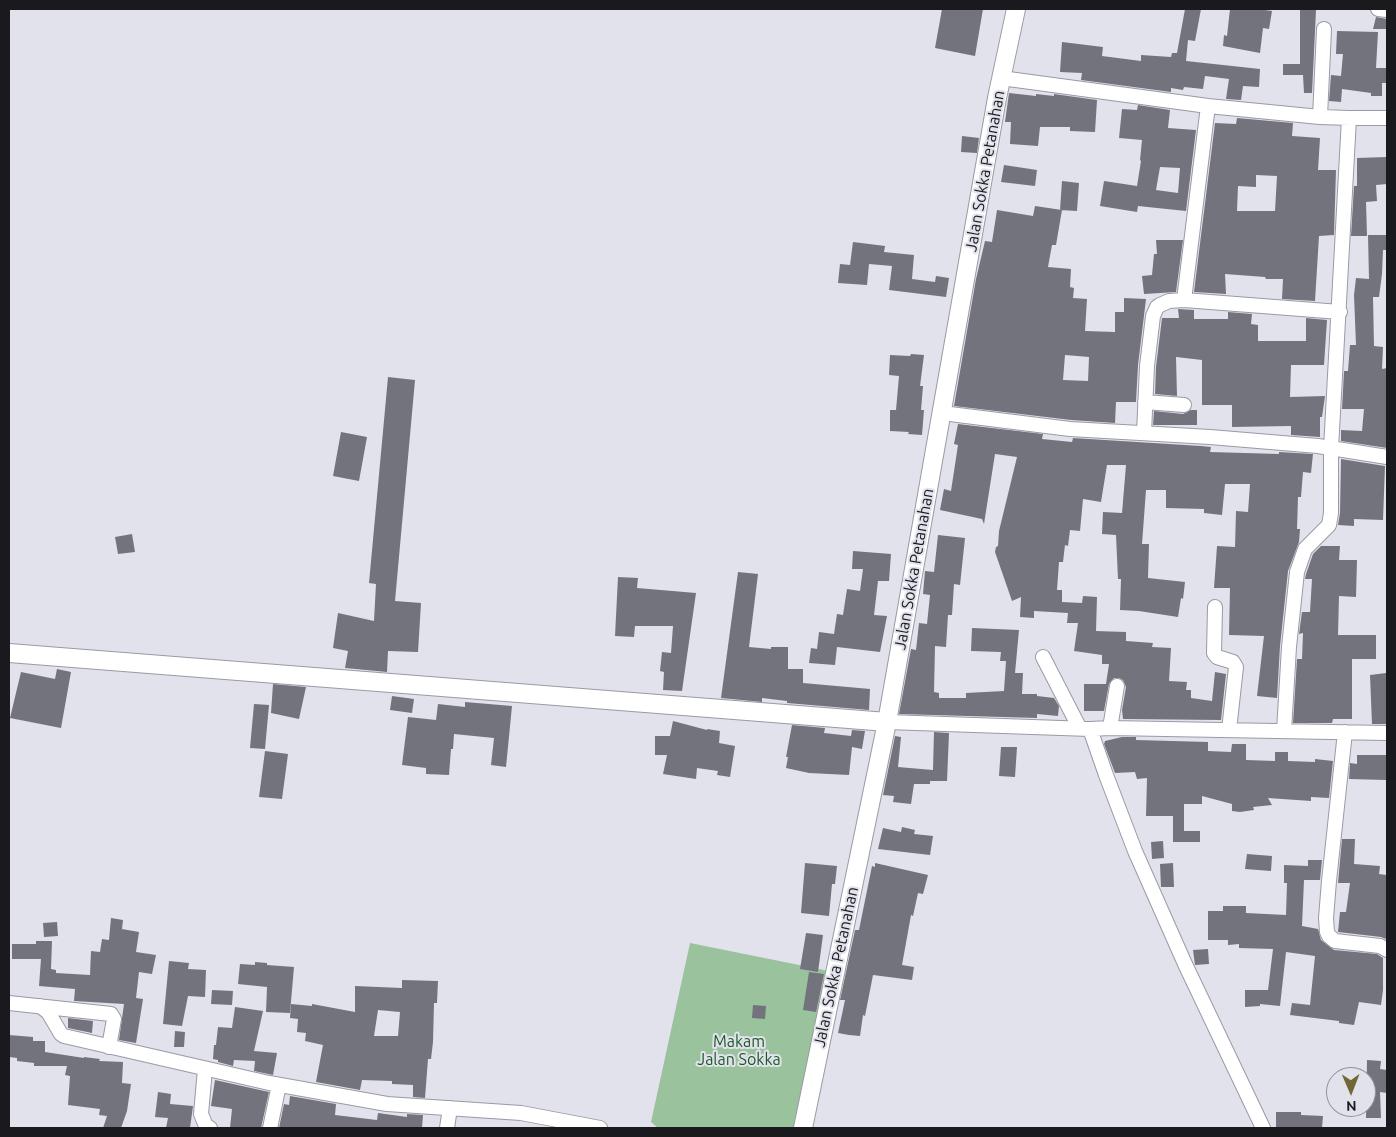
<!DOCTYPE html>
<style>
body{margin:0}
#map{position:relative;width:1396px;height:1137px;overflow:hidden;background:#e2e2ec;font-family:Ubuntu,sans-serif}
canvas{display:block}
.frame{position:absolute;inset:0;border:10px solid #1a1a1e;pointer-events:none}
.north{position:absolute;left:1326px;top:1067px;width:50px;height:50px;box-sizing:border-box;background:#e2e2ec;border:1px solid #92929a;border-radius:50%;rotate:179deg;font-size:14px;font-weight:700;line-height:20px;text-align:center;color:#1a1a1e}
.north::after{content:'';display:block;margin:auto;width:18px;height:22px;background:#706834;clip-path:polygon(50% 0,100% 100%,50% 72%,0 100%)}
</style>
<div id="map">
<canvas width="1396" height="1137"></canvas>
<div class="frame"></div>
<div class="north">N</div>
</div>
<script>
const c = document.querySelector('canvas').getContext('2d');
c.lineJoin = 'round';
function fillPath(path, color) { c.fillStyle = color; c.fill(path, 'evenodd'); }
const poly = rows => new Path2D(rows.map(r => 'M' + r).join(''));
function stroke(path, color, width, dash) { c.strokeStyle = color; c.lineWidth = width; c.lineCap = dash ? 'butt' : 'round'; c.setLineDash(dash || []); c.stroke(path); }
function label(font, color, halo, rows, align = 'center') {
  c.font = font + ' Ubuntu,sans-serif'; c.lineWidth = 4; c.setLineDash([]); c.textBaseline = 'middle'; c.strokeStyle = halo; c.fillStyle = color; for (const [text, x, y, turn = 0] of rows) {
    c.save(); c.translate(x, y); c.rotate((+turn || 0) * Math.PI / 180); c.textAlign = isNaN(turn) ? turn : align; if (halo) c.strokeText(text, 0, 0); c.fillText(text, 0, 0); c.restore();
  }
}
fillPath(poly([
 [690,943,829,971,796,1128,658,1128,651,1122]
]), '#9ac39d');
fillPath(poly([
 [942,9,983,9,975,56,935,48],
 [1185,9,1201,9,1195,41,1188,40,1186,61,1260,69,1259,87,1243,86,1241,100,1226,99,1229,79,1205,76,1203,89,1184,87,1183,90,1171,88,1171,92,1081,80,1082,73,1060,72,1062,42,1103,47,1102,56,1141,61,1141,55,1171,57,1172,53,1177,53],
 [1230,9,1258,9,1272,11,1269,29,1263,28,1260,53,1223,46,1224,35,1227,36],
 [1300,9,1316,10,1312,93,1304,93,1303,75,1283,75,1283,64,1300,64],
 [1376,17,1387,19,1387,29,1373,29],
 [1337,31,1378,32,1376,68,1387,68,1387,83,1382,83,1382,96,1371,96,1371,93,1342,89,1341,102,1329,101,1331,75,1341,76,1343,54,1336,54],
 [1009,93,1036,96,1036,94,1054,96,1054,94,1097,100,1095,132,1070,131,1070,127,1040,127,1038,146,1010,144,1011,122,1005,122],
 [1138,105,1170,110,1168,128,1196,130,1186,211,1138,206,1137,212,1100,206,1104,181,1137,186,1141,161,1140,160,1142,140,1119,138,1122,109,1137,110],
 [1160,167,1180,168,1178,193,1156,190],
 [1237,118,1293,123,1292,136,1320,138,1318,170,1336,170,1334,235,1319,236,1315,301,1282,299,1283,279,1266,279,1265,277,1225,274,1226,294,1194,292,1215,123,1236,124],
 [1256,175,1277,176,1275,211,1237,211,1238,186,1256,187],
 [962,136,979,138,977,153,961,152],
 [1387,157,1387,184,1376,185,1377,201,1366,202,1367,236,1351,236,1354,186,1357,186,1357,158],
 [1004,165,1037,170,1035,186,1001,182],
 [1062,181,1079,183,1077,211,1060,210],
 [1035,206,1062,210,1056,245,1052,245,1048,267,1071,269,1070,287,1074,288,1073,298,1087,299,1085,331,1115,332,1115,312,1124,312,1124,298,1146,299,1138,365,1136,402,1116,402,1115,423,1071,420,954,406,976,279,985,241,992,242,997,210,1033,216],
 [1065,355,1089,357,1088,381,1063,380],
 [1368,235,1386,235,1386,250,1383,250,1382,274,1379,297,1373,297,1374,346,1383,347,1382,369,1387,368,1387,448,1341,441,1341,430,1362,431,1364,409,1342,409,1344,371,1348,371,1350,345,1356,345,1354,295,1356,278,1369,279],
 [1156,240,1183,240,1176,292,1144,294,1142,276,1152,275,1154,254,1157,254],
 [853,242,885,246,884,252,914,255,912,279,935,282,936,276,949,278,946,297,889,290,892,266,869,264,867,285,838,283,840,264,850,265],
 [1178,309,1194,310,1194,319,1228,319,1228,312,1252,314,1251,324,1258,325,1258,341,1306,341,1306,318,1327,320,1324,365,1291,365,1290,397,1325,396,1322,417,1320,417,1320,437,1291,435,1291,426,1232,427,1232,405,1202,405,1202,360,1176,357,1177,396,1155,394,1156,367,1162,318,1179,318],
 [911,354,924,355,920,386,923,386,921,410,924,410,922,435,908,434,909,432,890,431,890,410,896,410,899,376,889,375,890,355,910,356],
 [388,377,415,380,395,601,421,603,418,652,388,651,387,672,345,668,348,651,333,648,338,613,374,621,376,584,369,583],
 [1191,410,1197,410,1197,425,1153,425,1154,411,1183,414],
 [958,424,1043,434,1042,439,1072,442,1073,438,1201,446,1211,447,1210,452,1279,454,1279,452,1313,454,1311,473,1303,472,1301,497,1298,497,1297,529,1300,529,1299,542,1288,571,1280,646,1277,698,1257,696,1264,636,1229,635,1230,588,1214,588,1217,546,1235,547,1236,511,1248,512,1250,484,1225,484,1222,515,1204,513,1204,509,1166,508,1166,490,1146,490,1142,544,1149,544,1148,578,1185,582,1183,599,1181,598,1178,617,1139,611,1120,610,1121,579,1118,579,1116,535,1102,534,1103,512,1122,513,1126,465,1107,465,1101,502,1083,499,1080,531,1070,530,1068,546,1065,545,1063,562,1059,562,1057,590,1062,590,1062,602,1082,603,1083,596,1097,597,1096,631,1126,632,1126,641,1153,643,1152,647,1171,648,1169,681,1187,682,1186,690,1191,690,1191,698,1212,701,1215,672,1226,674,1221,720,1123,719,1122,710,1126,687,1123,680,1119,678,1114,678,1109,684,1104,711,1084,711,1084,684,1106,684,1109,664,1102,664,1102,655,1074,651,1078,623,1067,623,1068,613,1034,611,1034,618,1020,617,1021,597,1012,601,995,552,996,547,998,546,999,531,1017,457,995,454,984,524,982,519,940,510,944,489,951,491,958,445,954,444],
 [341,432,367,437,359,481,333,476],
 [1341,459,1385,466,1383,520,1354,519,1354,526,1338,525,1340,513],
 [132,534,135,552,118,554,115,537],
 [938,535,965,538,960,585,954,584,952,615,948,615,946,647,935,646,934,692,939,693,939,698,966,698,966,693,1004,691,1006,661,1000,661,1001,652,971,651,972,628,1019,630,1015,673,1023,673,1022,694,1037,694,1037,696,1054,698,1059,706,1058,716,1037,714,1037,718,899,714,911,649,916,650,919,623,927,624,930,595,923,594,925,571,934,572],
 [1321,546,1340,546,1339,560,1357,560,1356,597,1339,596,1338,635,1376,635,1376,659,1352,659,1352,719,1333,719,1332,723,1293,723,1297,659,1302,659,1303,633,1299,634,1302,612,1310,612,1312,579,1305,579,1306,574,1313,554],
 [853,551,891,554,889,581,878,581,874,615,887,616,880,652,837,647,835,665,809,663,811,648,817,649,819,632,834,634,837,614,843,615,847,589,860,591,863,569,852,569],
 [738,572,758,574,749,647,771,649,771,647,788,647,788,669,803,669,803,683,870,689,869,710,787,703,787,701,762,698,762,702,721,698],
 [618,577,638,578,637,588,696,593,682,691,663,690,664,672,660,671,662,652,671,653,673,626,635,626,634,637,615,636],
 [57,669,71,672,61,728,10,718,21,672,55,679],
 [1386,673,1387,724,1372,724,1370,675],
 [273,684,306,687,299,719,271,713],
 [392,696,414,699,412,713,390,710],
 [465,702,512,706,506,767,491,765,494,738,454,734,453,749,451,749,449,775,426,774,426,768,402,765,408,717,436,720,438,704,465,707],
 [254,704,269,705,265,749,250,748],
 [673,721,707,730,707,729,720,731,719,743,735,746,730,777,717,775,718,771,697,768,696,779,663,774,667,755,655,755,655,736,670,736],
 [792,725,825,728,824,733,851,736,852,730,865,731,862,749,852,747,849,775,809,773,786,768,788,757,786,757],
 [934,732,949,733,947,781,930,781,930,784,914,784,911,804,893,802,894,796,883,795,895,736,901,737,898,767,933,770],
 [1122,737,1136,737,1136,740,1208,742,1208,751,1231,752,1232,744,1246,744,1246,760,1275,761,1275,752,1288,752,1288,761,1315,762,1315,759,1333,761,1329,798,1311,797,1311,801,1268,798,1272,805,1253,807,1254,810,1240,812,1232,811,1232,804,1202,796,1202,804,1184,804,1184,831,1200,831,1200,842,1173,842,1173,816,1146,816,1147,778,1137,779,1135,772,1115,773,1104,744,1105,741],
 [1001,747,1017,747,1015,777,999,776],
 [265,751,288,754,282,799,259,797],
 [1357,755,1386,755,1386,780,1349,779,1350,763,1357,764],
 [902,827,915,830,914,834,933,836,930,855,878,849,883,828,901,832],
 [1342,839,1355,839,1354,864,1380,866,1379,874,1387,875,1386,939,1381,937,1338,932,1340,912,1346,912,1350,883,1338,883],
 [1163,841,1164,858,1152,859,1151,842],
 [1247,854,1272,856,1271,871,1245,869],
 [1308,860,1322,860,1320,880,1304,880,1302,926,1318,929,1321,940,1334,950,1377,954,1383,958,1383,990,1381,1005,1359,1002,1354,1025,1339,1023,1339,1021,1290,1015,1292,1003,1310,1005,1315,956,1286,952,1280,1006,1260,1004,1260,1006,1245,1007,1245,990,1268,990,1273,949,1239,948,1239,944,1228,945,1228,940,1208,940,1208,911,1223,911,1223,906,1246,906,1246,913,1286,915,1287,883,1284,883,1284,865,1308,866],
 [805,863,837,866,835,884,832,884,829,916,801,913],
 [875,863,928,875,923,894,918,893,913,916,911,915,904,954,902,965,914,967,912,980,873,975,865,1016,863,1015,860,1036,849,1035,838,1033,845,1000,840,1000,855,930,859,930,872,866,875,867],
 [1173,863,1174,887,1161,887,1160,864],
 [111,918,123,920,122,929,139,932,136,952,156,955,152,974,139,972,136,998,143,999,136,1043,119,1040,124,1004,74,1001,75,989,39,986,41,959,12,959,12,944,36,944,36,941,52,941,51,969,56,970,56,973,90,975,91,951,100,952,102,939,109,940],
 [57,922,58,936,44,937,43,923],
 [806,933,823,935,818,972,800,969],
 [1208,949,1209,964,1195,965,1193,950],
 [169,961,189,963,188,969,206,970,205,997,188,996,182,1026,163,1024],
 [255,962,267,963,267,965,294,967,290,1013,266,1012,267,987,238,984,240,964,255,965],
 [809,972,824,974,816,1012,803,1010],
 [402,980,438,981,437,1003,434,1003,433,1042,431,1059,428,1059,425,1098,413,1097,413,1085,392,1084,392,1081,362,1080,360,1090,316,1082,323,1045,305,1041,306,1033,297,1032,298,1019,290,1018,291,1004,312,1006,312,1004,355,1012,355,986,402,988],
 [378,1010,400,1012,398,1036,374,1036],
 [212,990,233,991,232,1005,211,1004],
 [753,1005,766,1006,765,1019,752,1018],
 [235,1007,263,1011,254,1051,277,1053,273,1075,254,1071,255,1061,234,1060,233,1066,218,1062,218,1060,213,1059,214,1045,216,1045,218,1027,232,1028],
 [68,1018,93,1021,92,1033,68,1028],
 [175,1031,185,1032,184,1047,174,1047],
 [9,1035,33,1037,33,1041,45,1041,45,1052,84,1058,84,1057,100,1059,99,1061,123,1062,122,1083,131,1084,127,1111,121,1128,103,1128,107,1116,99,1115,100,1109,68,1105,70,1076,65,1075,67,1066,34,1066,34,1063,17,1061,17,1058,9,1057],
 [1367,1060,1381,1061,1380,1069,1387,1070,1387,1093,1380,1092,1381,1118,1366,1118],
 [215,1080,269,1092,261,1128,230,1128,232,1109,211,1106],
 [158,1092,171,1094,170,1104,193,1106,190,1128,166,1128,168,1118,155,1117],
 [290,1096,336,1104,335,1115,377,1120,378,1113,407,1117,407,1114,423,1115,422,1128,279,1128,284,1104,289,1105],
 [1276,1112,1301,1112,1301,1115,1323,1116,1322,1128,1276,1128]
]), '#72737c');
const minor = poly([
 [1378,9,1387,10],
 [1001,78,1208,106,1320,117,1349,118,1331,449,1331,513,1329,525,1305,549,1297,572,1289,647,1284,731],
 [1320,117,1324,29],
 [1349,118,1387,118],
 [1184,300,1208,106],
 [1145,402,1184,405],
 [942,413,1070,429,1210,437,1318,446,1387,457],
 [1144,433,1147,366,1153,316,1157,307,1160,305,1169,301,1184,300,1340,312],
 [1215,607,1214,653,1217,657,1233,662,1236,667,1229,730],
 [1043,657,1079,727],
 [887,722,1090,729,1110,728,1387,733],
 [1110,728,1117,686],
 [1090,729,1106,775,1135,851,1185,964,1263,1128],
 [1345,732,1329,881,1326,918,1327,932,1329,936,1335,941,1380,946,1387,950],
 [9,1003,111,1014,114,1019,109,1047],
 [40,1006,48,1012,61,1034,64,1036,269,1083,387,1104,521,1113,600,1128],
 [205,1069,201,1114,206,1126,210,1128],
 [270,1128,279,1085],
 [447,1128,450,1108]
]);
const tertiary = poly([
 [9,653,887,722],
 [803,1128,887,722,997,98,1016,9]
]);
stroke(minor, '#999aa3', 16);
stroke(tertiary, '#999aa3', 20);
stroke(minor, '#fff', 14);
stroke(tertiary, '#fff', 18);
label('16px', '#1a1a1e', '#e2e2ec', [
 ["Jalan Sokka Petanahan",985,171,-80],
 ["Jalan Sokka Petanahan",914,569,-80],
 ["Jalan Sokka Petanahan",836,967,-78]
]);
label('16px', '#1b5a27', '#e2e2ec', [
 ["Makam",739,1042],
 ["Jalan Sokka",739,1060]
]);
</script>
